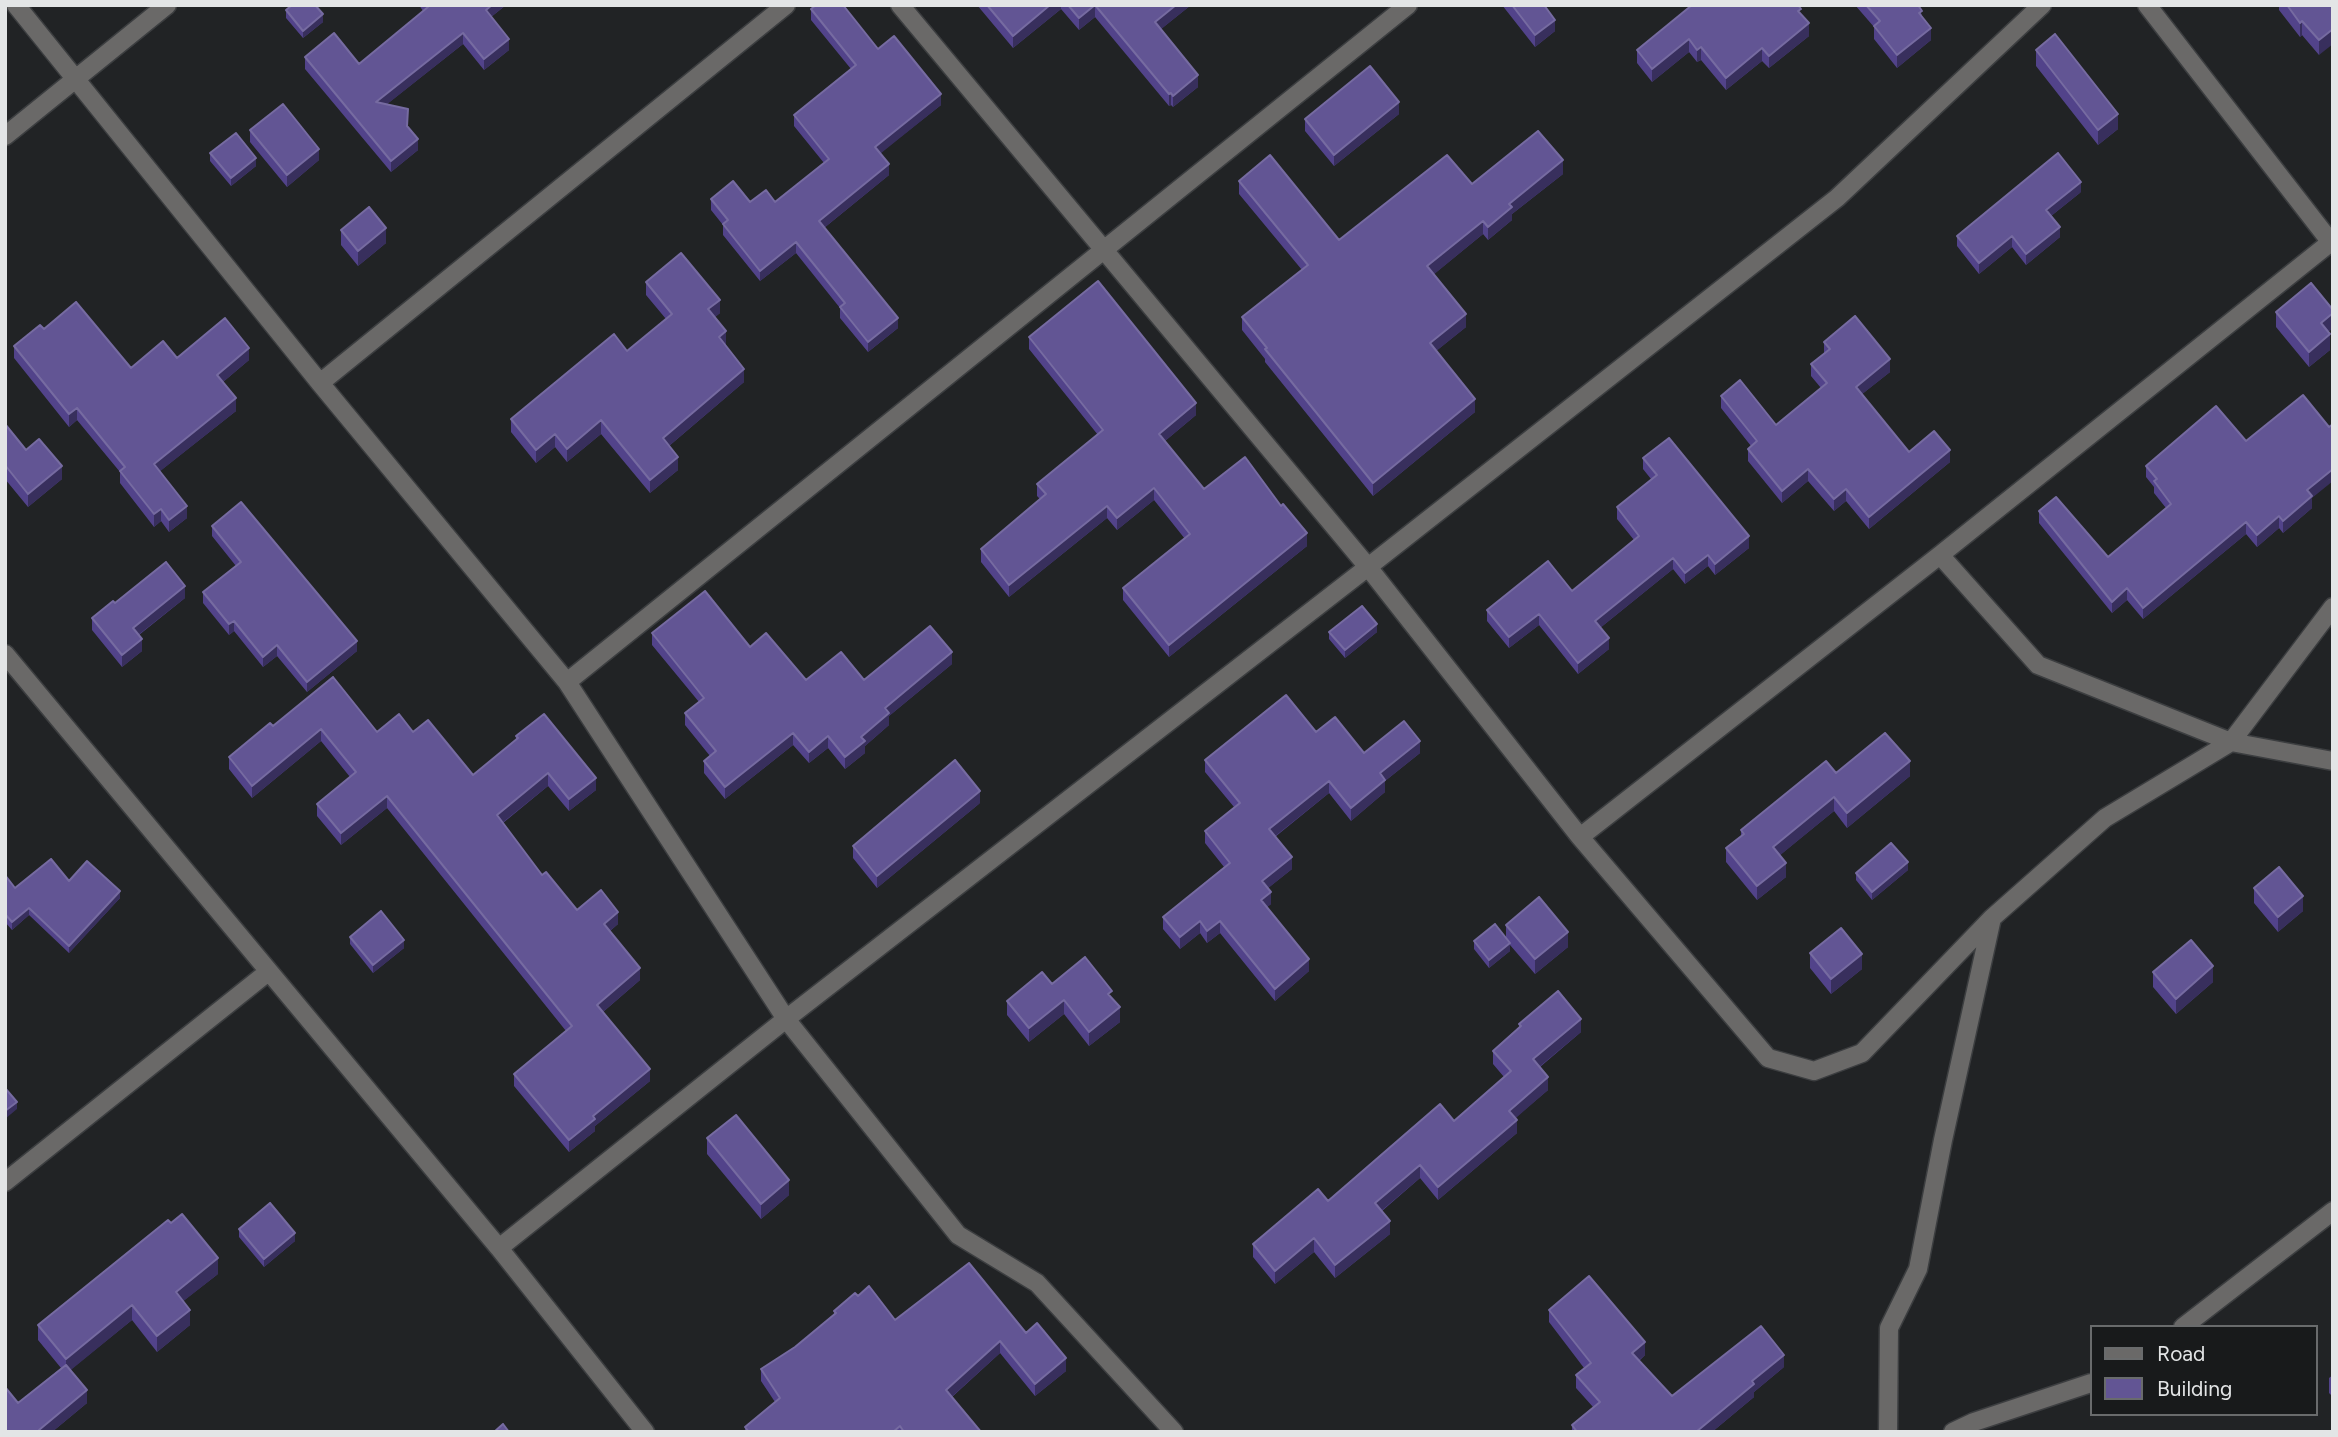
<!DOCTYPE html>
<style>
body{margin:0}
#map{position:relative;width:2338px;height:1437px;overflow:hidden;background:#212325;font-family:Figtree,sans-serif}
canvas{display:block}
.frame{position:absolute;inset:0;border:7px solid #e3e5e6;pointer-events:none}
.legend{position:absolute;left:2090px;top:1325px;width:228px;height:91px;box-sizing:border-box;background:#181a1b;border:2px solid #696b6c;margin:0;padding:9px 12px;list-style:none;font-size:21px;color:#e3e5e6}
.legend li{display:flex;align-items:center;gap:14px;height:35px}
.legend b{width:35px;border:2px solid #696b6c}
</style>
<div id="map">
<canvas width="2338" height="1437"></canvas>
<div class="frame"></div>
<ul class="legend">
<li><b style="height:9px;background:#6a6968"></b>Road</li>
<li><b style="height:19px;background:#625594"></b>Building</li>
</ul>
</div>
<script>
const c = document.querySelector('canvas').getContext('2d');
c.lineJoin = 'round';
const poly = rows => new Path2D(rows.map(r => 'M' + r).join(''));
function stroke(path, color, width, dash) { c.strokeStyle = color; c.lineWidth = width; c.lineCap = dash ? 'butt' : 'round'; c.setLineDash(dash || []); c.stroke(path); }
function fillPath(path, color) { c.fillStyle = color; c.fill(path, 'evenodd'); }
const minor = poly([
 [16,5,320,383,567,682,786,1019,958,1235,1037,1283,1174,1432],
 [900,5,1368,567,1580,837,1768,1058,1814,1071,1862,1053,1992,918,2105,818,2231,742,2333,607],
 [2147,5,2333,245],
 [5,136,167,5],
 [320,383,786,5],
 [1940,555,2038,665,2231,742,2333,761],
 [5,654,499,1248,645,1432],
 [567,682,1408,5],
 [1580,837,1940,555,2331,242],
 [5,1182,268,972],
 [499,1248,786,1019,1368,567,1837,198,2042,5],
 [2183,1327,2333,1211],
 [1888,1432,1889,1328,1918,1269,1943,1140,1992,918],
 [1953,1432,1974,1422,2091,1383]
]);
stroke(minor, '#3c3e40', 21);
stroke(minor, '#6a6968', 18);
fillPath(poly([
 [419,5,506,5,491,17,509,50,484,70,463,44,387,104,407,126,418,150,391,172,305,69,305,57,359,64,423,11],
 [977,5,1191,5,1161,29,1198,87,1173,107,1171,105,1169,106,1095,17,1079,30,1061,9,1013,48],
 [1502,5,1544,5,1555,31,1535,47],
 [1855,5,1918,5,1931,40,1897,68,1874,39,1874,27],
 [2279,5,2333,5,2319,55,2302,35,2300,37,2279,10],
 [811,9,878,49,941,105,880,153,889,175,824,228,898,328,868,352,840,318,840,308,796,253,760,281,723,235,723,225,711,210,711,199,750,202,775,202,824,163,794,126,794,115,851,69,811,20],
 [286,10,323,22,303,38,286,18],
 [1801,14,1809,36,1769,68,1762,61,1726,90,1701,60,1697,62,1689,52,1652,82,1637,63,1637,50],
 [2036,50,2118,129,2098,145,2036,66],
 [1399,114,1334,166,1305,131,1305,119],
 [250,130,319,160,287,187,250,142],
 [210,153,256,166,231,186,210,161],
 [1563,174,1512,214,1512,220,1488,240,1483,234,1434,274,1466,327,1436,351,1475,412,1373,496,1265,362,1265,359,1242,330,1242,317,1302,270,1239,194,1239,181,1339,240,1472,184],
 [2081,192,2051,216,2060,237,2026,265,2012,247,1979,274,1957,246,1957,236],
 [341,230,386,243,358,266,341,245],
 [646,282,720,313,715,317,726,344,725,345,744,382,669,446,678,470,650,493,601,434,567,462,555,447,536,463,511,432,511,419,627,351,666,319,646,295],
 [2333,310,2333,328,2328,332,2330,350,2309,367,2276,327,2276,312],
 [44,329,131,368,177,358,249,360,223,382,236,411,160,471,187,518,169,532,161,521,154,527,120,483,120,472,77,420,69,427,14,358,14,346],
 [1029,337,1196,415,1165,441,1204,489,1307,546,1169,657,1123,600,1123,588,1185,539,1154,500,1117,530,1107,518,1009,597,981,562,981,549,1040,499,1037,496,1037,484,1098,435,1029,349],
 [1824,342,1890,372,1862,394,1909,452,1950,462,1869,529,1846,501,1834,511,1808,481,1782,503,1748,461,1748,449,1751,446,1721,408,1721,396,1776,425,1821,388,1811,376,1811,364,1824,354],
 [5,424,26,450,62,479,28,507,5,479],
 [2246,441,2312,498,2312,508,2283,533,2279,528,2257,547,2246,534,2143,619,2127,600,2112,613,2039,523,2039,511,2108,557,2166,508,2154,493,2154,487,2146,477,2146,466],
 [1643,458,1749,548,1715,575,1708,566,1685,584,1673,569,1600,628,1609,649,1578,674,1539,625,1509,648,1487,621,1487,610,1572,591,1634,540,1617,519,1617,507,1651,479,1643,469],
 [212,526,357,651,307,692,277,656,263,667,234,631,229,635,203,603,203,592,236,566,212,536],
 [185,598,139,635,142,651,122,667,92,630,92,618,115,603],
 [1329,632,1377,632,1345,658,1329,639],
 [652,633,750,647,806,680,864,680,952,664,889,716,889,725,865,746,865,753,845,769,828,748,809,763,793,745,725,799,704,773,704,761,710,756,685,725,685,713,699,702,652,645],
 [273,726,377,732,413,732,473,775,516,740,516,736,596,790,569,811,548,786,503,823,542,875,577,910,618,924,610,931,640,980,603,1012,650,1081,595,1126,595,1131,569,1152,514,1086,514,1074,566,1031,387,808,341,845,317,816,317,804,350,777,321,741,252,798,229,769,229,757],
 [1316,732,1364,753,1420,753,1385,781,1385,792,1351,821,1329,793,1275,837,1292,869,1268,888,1271,904,1267,907,1309,971,1275,1001,1220,933,1207,943,1200,933,1180,949,1163,929,1163,917,1224,867,1205,843,1205,831,1234,807,1205,772,1205,760],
 [1836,773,1910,776,1847,828,1834,811,1780,855,1786,877,1757,900,1726,862,1726,848,1741,836,1741,830],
 [980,803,877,888,853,858,853,846],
 [1908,870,1872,900,1856,880,1856,873],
 [5,875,15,888,69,881,120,898,69,953,29,915,12,930,5,922],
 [2254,888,2303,911,2278,932,2254,903],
 [1506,925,1568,947,1535,974,1510,945,1510,951,1489,968,1474,949,1474,941,1506,938],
 [350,937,404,948,373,973,350,944],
 [1810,953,1862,969,1831,994,1810,968],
 [2153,972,2213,982,2176,1014,2153,987],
 [1052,984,1112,998,1120,1022,1089,1046,1064,1014,1029,1042,1007,1015,1007,1001],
 [1519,1024,1581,1032,1540,1067,1548,1090,1515,1118,1517,1133,1438,1200,1420,1178,1382,1211,1390,1234,1335,1278,1314,1252,1275,1284,1253,1257,1253,1244,1328,1201,1454,1121,1504,1077,1493,1064,1493,1051,1519,1027],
 [707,1138,789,1195,761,1219,707,1154],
 [239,1229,295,1241,264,1267,239,1237],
 [218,1274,183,1301,190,1325,157,1352,132,1320,70,1370,87,1403,52,1432,5,1432,5,1387,18,1403,61,1368,38,1340,38,1325],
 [858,1296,895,1320,1026,1333,1066,1371,1035,1396,1000,1353,952,1397,981,1432,745,1432,745,1427,775,1402,761,1381,761,1369,795,1347,834,1315,834,1311],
 [1549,1310,1645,1355,1639,1361,1672,1396,1784,1367,1754,1392,1754,1397,1712,1432,1572,1432,1572,1425,1593,1407,1576,1388,1576,1375,1584,1368,1549,1322],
 [2333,1375,2333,1397,2329,1393,2329,1378]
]), '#52438a');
fillPath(poly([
 [492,5,506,5,486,21,486,10],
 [1050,5,1061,5,1061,9,1013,48,1013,36],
 [1095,5,1095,17,1079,30,1079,18],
 [1176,5,1191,5,1155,34,1155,22],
 [323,14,323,22,303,38,303,31],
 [1555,20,1555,31,1535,47,1535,35],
 [2302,21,2302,35,2300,37,2300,23],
 [1809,23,1809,36,1769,68,1769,56],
 [1931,28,1931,40,1897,68,1897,55],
 [2333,29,2333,44,2319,55,2319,40],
 [463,33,463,44,376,113,376,102],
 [509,39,509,50,484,70,484,59],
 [1689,39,1689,52,1652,82,1652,69],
 [1701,47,1701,60,1697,62,1697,50],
 [1762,48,1762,61,1726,90,1726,78],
 [1198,75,1198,87,1173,107,1173,96],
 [1171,93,1171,105,1169,106,1169,94],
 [941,94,941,105,875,158,875,147],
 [1399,102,1399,114,1334,166,1334,155],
 [2118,114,2118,129,2098,145,2098,130],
 [418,139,418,150,391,172,391,161],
 [319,149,319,160,287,187,287,175],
 [256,158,256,166,231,186,231,178],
 [1563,160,1563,174,1512,214,1512,220,1488,240,1488,227,1509,204],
 [889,164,889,175,819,232,819,221],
 [2081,182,2081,192,2046,220,2046,210],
 [1483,221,1483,234,1427,280,1427,266],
 [2060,227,2060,237,2026,265,2026,254],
 [386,228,386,243,358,266,358,251],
 [2012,236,2012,247,1979,274,1979,263],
 [796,242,796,253,760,281,760,271],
 [720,300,720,313,708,323,708,309],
 [2333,313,2333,328,2321,338,2321,323],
 [1466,314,1466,327,1430,356,1430,343],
 [898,318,898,328,868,352,868,342],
 [726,331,726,344,719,350,719,337],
 [2330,334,2330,350,2309,367,2309,352],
 [249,348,249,360,217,387,217,375],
 [1890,359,1890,372,1856,399,1856,387],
 [744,369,744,382,663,451,663,438],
 [236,398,236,411,154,476,154,464],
 [1475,399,1475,412,1373,496,1373,483],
 [1196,403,1196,415,1159,446,1159,434],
 [77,408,77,420,69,427,69,414],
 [601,420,601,434,567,462,567,449],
 [555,434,555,447,536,463,536,450],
 [1950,450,1950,462,1869,529,1869,517],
 [678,457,678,470,650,493,650,480],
 [62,466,62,479,28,507,28,494],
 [1808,469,1808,481,1782,503,1782,491],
 [2333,469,2333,481,2312,498,2312,508,2283,533,2283,521,2307,490],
 [1154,488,1154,500,1117,530,1117,518],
 [1846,489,1846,501,1834,511,1834,499],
 [187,506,187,518,169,532,169,520],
 [1107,506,1107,518,1009,597,1009,585],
 [161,509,161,521,154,527,154,514],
 [2279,516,2279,528,2257,547,2257,535],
 [2246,522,2246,534,2143,619,2143,608],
 [1307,533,1307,546,1169,657,1169,645],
 [1749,536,1749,548,1715,575,1715,564],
 [1708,555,1708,566,1685,584,1685,573],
 [1673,558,1673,569,1595,632,1595,621],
 [185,586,185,598,133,639,133,628],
 [2127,588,2127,600,2112,613,2112,602],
 [1539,614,1539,625,1509,648,1509,637],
 [234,621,234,631,229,635,229,624],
 [1377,624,1377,632,1345,658,1345,650],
 [1609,638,1609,649,1578,674,1578,663],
 [142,639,142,651,122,667,122,655],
 [357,641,357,651,307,692,307,682],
 [277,645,277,656,263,667,263,657],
 [952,652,952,664,889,716,889,725,865,746,865,753,845,769,845,757,885,708],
 [321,729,321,741,252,798,252,786],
 [793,733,793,745,725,799,725,787],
 [828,736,828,748,809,763,809,752],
 [1420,741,1420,753,1385,781,1385,792,1351,821,1351,808,1380,773],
 [1910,761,1910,776,1847,828,1847,813],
 [548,773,548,786,497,827,497,815],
 [596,778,596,790,569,811,569,799],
 [1329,781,1329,793,1269,841,1269,829],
 [980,791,980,803,877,888,877,876],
 [387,796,387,808,341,845,341,833],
 [1834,797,1834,811,1773,861,1773,847],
 [1292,857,1292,869,1262,893,1262,881],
 [1908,862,1908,870,1872,900,1872,892],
 [1786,863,1786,877,1757,900,1757,886],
 [120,891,120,898,69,953,69,946],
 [1271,892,1271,904,1261,912,1261,900],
 [2303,896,2303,911,2278,932,2278,917],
 [29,908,29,915,12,930,12,922],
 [618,912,618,924,604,936,604,924],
 [1200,921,1200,933,1180,949,1180,937],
 [1220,921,1220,933,1207,943,1207,931],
 [1568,932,1568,947,1535,974,1535,959],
 [404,940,404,948,373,973,373,965],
 [1510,943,1510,951,1489,968,1489,960],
 [1862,954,1862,969,1831,994,1831,979],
 [1309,959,1309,971,1275,1001,1275,989],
 [2213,966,2213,982,2176,1014,2176,999],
 [640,968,640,980,597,1017,597,1005],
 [1064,1000,1064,1014,1029,1042,1029,1028],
 [1120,1007,1120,1022,1089,1046,1089,1032],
 [1581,1019,1581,1032,1533,1072,1533,1059],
 [650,1069,650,1081,595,1126,595,1131,569,1152,569,1140,593,1116],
 [1548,1077,1548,1090,1509,1124,1509,1111],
 [17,1102,17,1109,5,1119,5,1111],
 [1517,1120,1517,1133,1438,1200,1438,1187],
 [1420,1165,1420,1178,1375,1216,1375,1203],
 [789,1180,789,1195,761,1219,761,1204],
 [1390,1221,1390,1234,1335,1278,1335,1265],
 [295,1233,295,1241,264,1267,264,1259],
 [1314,1238,1314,1252,1275,1284,1275,1271],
 [218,1258,218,1274,176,1307,176,1292],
 [132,1305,132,1320,66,1374,66,1359],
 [190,1310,190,1325,157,1352,157,1336],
 [1000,1341,1000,1353,946,1402,946,1390],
 [1645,1342,1645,1355,1632,1366,1632,1353],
 [1784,1355,1784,1367,1754,1392,1754,1397,1712,1432,1696,1432,1752,1381],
 [1066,1358,1066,1371,1035,1396,1035,1384],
 [87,1390,87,1403,52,1432,39,1432,39,1430]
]), '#382f5d');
const building = poly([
 [292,5,315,5,323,14,303,31,286,10,292,5],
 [426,5,492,5,486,10,509,39,484,59,463,33,376,102,408,109,407,126,418,139,391,161,305,57,334,33,359,64,428,7,426,5],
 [816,5,843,5,878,49,894,36,941,94,875,147,889,164,819,221,898,318,868,342,840,307,845,303,796,242,760,271,723,224,728,220,711,199,733,181,750,202,766,190,775,202,829,159,794,115,856,65,811,9,816,5],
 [987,5,1050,5,1013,36,987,5],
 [1068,5,1095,5,1079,18,1068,5],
 [1095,5,1176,5,1155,22,1198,75,1173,96,1171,93,1169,94,1095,5],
 [1512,5,1544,5,1555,20,1535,35,1512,5],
 [1692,5,1798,5,1801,9,1798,11,1809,23,1769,56,1762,48,1726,78,1701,47,1697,50,1689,39,1652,69,1637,50,1692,5],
 [1866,5,1918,5,1922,11,1919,13,1931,28,1897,55,1874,26,1880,21,1866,5],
 [2287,5,2333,5,2333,29,2319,40,2302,21,2300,23,2287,5],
 [2055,34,2118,114,2098,130,2036,50,2055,34],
 [1370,66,1399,102,1334,155,1305,119,1370,66],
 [283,104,319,149,287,175,250,130,283,104],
 [1538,131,1563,160,1509,204,1512,207,1488,227,1483,221,1427,266,1466,314,1430,343,1475,399,1373,483,1265,349,1267,348,1242,317,1308,265,1239,181,1270,155,1339,240,1447,155,1472,184,1538,131],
 [236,133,256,158,231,178,210,153,236,133],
 [2058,153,2081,182,2046,210,2060,227,2026,254,2012,236,1979,263,1957,236,2058,153],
 [369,207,386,228,358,251,341,230,369,207],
 [681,253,720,300,708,309,726,331,719,337,744,369,663,438,678,457,650,480,601,420,567,449,555,434,536,450,511,419,614,334,627,351,672,314,646,282,681,253],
 [1098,281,1196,403,1159,434,1204,489,1245,457,1281,506,1283,504,1307,533,1169,645,1123,588,1190,534,1154,488,1117,518,1107,506,1009,585,981,549,1046,494,1037,484,1103,430,1029,337,1098,281],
 [2311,283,2333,310,2333,313,2321,323,2330,334,2309,352,2276,312,2311,283],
 [76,302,131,368,163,341,177,358,225,318,249,348,217,375,236,398,154,464,187,506,169,520,161,509,154,514,120,471,125,467,77,408,69,414,14,346,40,325,44,329,76,302],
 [1855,316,1890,359,1856,387,1909,452,1934,431,1950,450,1869,517,1846,489,1834,499,1808,469,1782,491,1748,449,1757,441,1721,396,1740,380,1776,425,1827,383,1811,364,1830,349,1824,342,1855,316],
 [2303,395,2329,427,2333,424,2333,469,2307,490,2312,496,2283,521,2279,516,2257,535,2246,522,2143,608,2127,588,2112,602,2039,511,2056,497,2108,557,2171,504,2154,481,2157,479,2146,466,2216,406,2246,441,2303,395],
 [5,424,26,450,39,439,62,466,28,494,5,465,5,424],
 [1669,438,1749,536,1715,564,1708,555,1685,573,1673,558,1595,621,1609,638,1578,663,1539,614,1509,637,1487,610,1548,561,1572,591,1639,536,1617,507,1657,475,1643,458,1669,438],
 [241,502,357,641,307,682,277,645,263,657,234,621,229,624,203,592,241,562,212,526,241,502],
 [166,562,185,586,133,628,142,639,122,655,92,618,113,601,115,603,166,562],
 [705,591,750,647,766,633,806,680,841,652,864,680,930,626,952,652,885,708,889,713,861,737,865,741,845,757,828,736,809,752,793,733,725,787,704,761,716,751,685,713,704,698,652,633,705,591],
 [1362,606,1377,624,1345,650,1329,632,1362,606],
 [333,677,377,732,399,714,413,732,428,720,473,775,518,738,516,736,544,714,596,778,569,799,548,773,497,815,542,875,546,872,577,910,601,890,618,912,604,924,640,968,597,1005,650,1069,593,1116,595,1119,569,1140,514,1074,572,1026,387,796,341,833,317,804,356,772,321,729,252,786,229,757,270,723,273,726,333,677],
 [1286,695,1316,732,1335,717,1364,753,1404,721,1420,741,1380,773,1385,780,1351,808,1329,781,1269,829,1292,857,1262,881,1271,892,1261,900,1309,959,1275,989,1220,921,1207,931,1200,921,1180,937,1163,917,1230,863,1205,831,1240,803,1205,760,1286,695],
 [1885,733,1910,761,1847,813,1834,797,1773,847,1786,863,1757,886,1726,848,1744,834,1741,830,1826,761,1836,773,1885,733],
 [955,760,980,791,877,876,853,846,955,760],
 [1891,843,1908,862,1872,892,1856,873,1891,843],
 [51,859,69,881,87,861,120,891,69,946,29,908,12,922,5,914,5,875,15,888,51,859],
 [2279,867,2303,896,2278,917,2254,888,2279,867],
 [1539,897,1568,932,1535,959,1506,925,1539,897],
 [381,911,404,940,373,965,350,937,381,911],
 [1495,924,1510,943,1489,960,1474,941,1495,924],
 [1841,928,1862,954,1831,979,1810,953,1841,928],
 [2191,940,2213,966,2176,999,2153,972,2191,940],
 [1085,957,1112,991,1108,994,1120,1007,1089,1032,1064,1000,1029,1028,1007,1001,1042,972,1052,984,1085,957],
 [1558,991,1581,1019,1533,1059,1548,1077,1509,1111,1517,1120,1438,1187,1420,1165,1375,1203,1390,1221,1335,1265,1314,1238,1275,1271,1253,1244,1318,1189,1328,1201,1440,1104,1454,1121,1511,1071,1493,1051,1521,1026,1519,1024,1558,991],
 [5,1088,17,1102,5,1111,5,1088],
 [736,1115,789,1180,761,1204,707,1138,736,1115],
 [270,1203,295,1233,264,1259,239,1229,270,1203],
 [182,1214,218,1258,176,1292,190,1310,157,1336,132,1305,66,1359,38,1325,168,1220,171,1223,182,1214],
 [969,1263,1026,1333,1037,1323,1066,1358,1035,1384,1000,1341,946,1390,981,1432,904,1432,900,1426,893,1432,749,1432,745,1427,780,1398,761,1369,795,1347,836,1313,834,1311,855,1293,858,1296,869,1286,895,1320,969,1263],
 [1589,1276,1645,1342,1632,1353,1672,1396,1761,1326,1784,1355,1752,1381,1754,1384,1696,1432,1681,1432,1680,1431,1678,1432,1577,1432,1572,1425,1600,1402,1576,1375,1591,1363,1549,1310,1589,1276],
 [66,1365,87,1390,39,1430,41,1432,8,1432,5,1429,5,1387,18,1403,66,1365],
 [503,1424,509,1432,494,1432,503,1424]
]);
fillPath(building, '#625594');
stroke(building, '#766ba1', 2);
</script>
